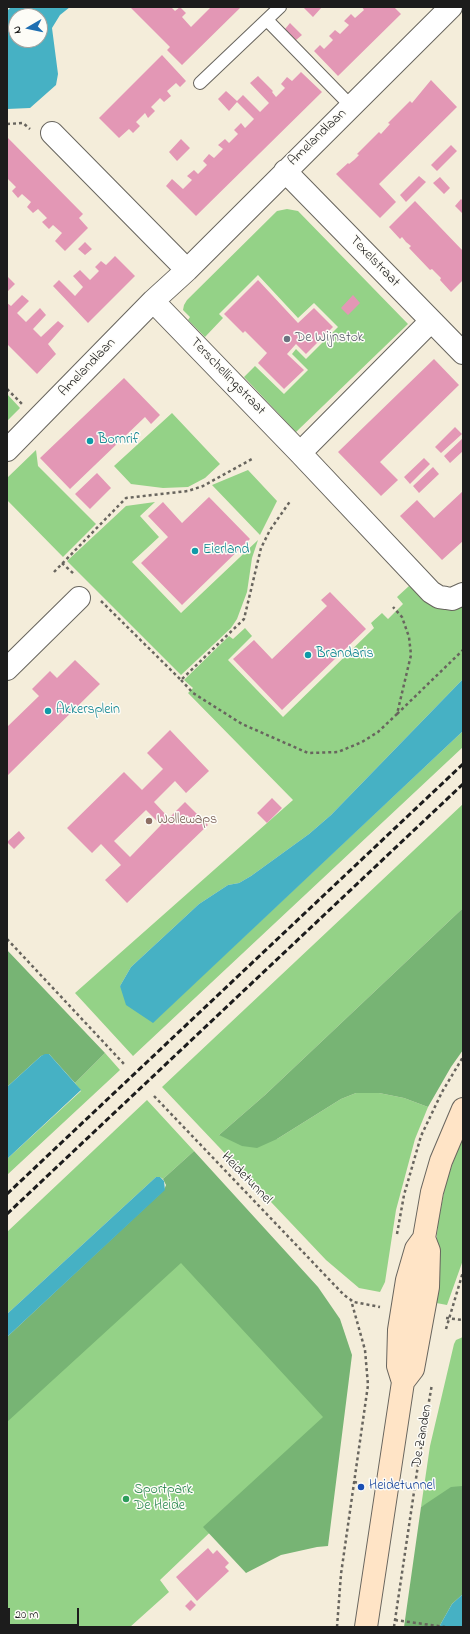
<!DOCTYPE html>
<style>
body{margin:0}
#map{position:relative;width:470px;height:1634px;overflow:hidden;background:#f4edda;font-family:"Indie Flower",sans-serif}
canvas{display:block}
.frame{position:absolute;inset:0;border:8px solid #1c1c1c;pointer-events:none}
.north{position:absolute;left:8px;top:8px;width:40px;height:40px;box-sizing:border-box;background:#fdfcf7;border:1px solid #a3a29f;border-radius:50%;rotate:261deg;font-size:11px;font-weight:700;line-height:16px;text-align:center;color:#1c1c1c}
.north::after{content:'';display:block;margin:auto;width:14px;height:18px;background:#1f6fb2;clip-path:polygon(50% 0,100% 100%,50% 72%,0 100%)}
.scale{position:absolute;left:8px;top:1608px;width:71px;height:18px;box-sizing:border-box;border:2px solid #1c1c1c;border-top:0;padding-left:5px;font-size:12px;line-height:14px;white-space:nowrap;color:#1c1c1c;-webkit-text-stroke:3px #fdfcf7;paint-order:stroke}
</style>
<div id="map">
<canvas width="470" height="1634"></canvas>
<div class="frame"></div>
<div class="north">N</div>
<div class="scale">20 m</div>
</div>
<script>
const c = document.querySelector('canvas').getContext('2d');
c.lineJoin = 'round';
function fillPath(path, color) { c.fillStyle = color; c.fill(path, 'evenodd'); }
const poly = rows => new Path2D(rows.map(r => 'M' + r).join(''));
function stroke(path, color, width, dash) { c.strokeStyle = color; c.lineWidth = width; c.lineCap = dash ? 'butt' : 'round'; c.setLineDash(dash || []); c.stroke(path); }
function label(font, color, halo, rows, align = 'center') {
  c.font = font + ' "Indie Flower",sans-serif'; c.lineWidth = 3; c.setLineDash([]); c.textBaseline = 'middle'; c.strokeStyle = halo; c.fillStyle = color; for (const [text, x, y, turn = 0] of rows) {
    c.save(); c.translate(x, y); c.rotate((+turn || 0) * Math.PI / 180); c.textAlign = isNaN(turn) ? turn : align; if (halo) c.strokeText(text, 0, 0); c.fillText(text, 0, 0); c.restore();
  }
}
fillPath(poly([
 [287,209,298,211,408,324,296,432,244,377,255,366,284,394,308,370,292,354,296,349,306,359,338,327,314,303,298,318,258,275,219,314,223,318,205,337,188,320,190,317,183,310,184,305,187,300,277,211],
 [7,394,20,408,7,421],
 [172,413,220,464,205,478,188,487,163,488,131,484,114,466],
 [36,450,38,466,96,524,63,557,7,500,7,478],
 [248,470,277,501,260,535,212,485],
 [155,502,140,516,159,537,132,562,181,613,258,540,252,558,247,592,237,619,231,628,181,675,67,561,126,506],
 [409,586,425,598,463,604,463,679,331,815,309,834,251,876,239,883,228,885,199,904,131,967,120,986,153,1022,463,731,463,747,133,1056,75,993,293,800,188,693,193,688,184,680,229,636,233,639,245,628,252,636,228,660,283,717,374,628,371,623,382,613,388,619,403,604,397,597],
 [463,804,463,908,265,1095,219,1135,277,1139,341,1099,356,1093,379,1093,404,1098,428,1107,415,1139,396,1210,385,1282,380,1292,359,1288,326,1260,162,1087],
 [105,1053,120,1070,7,1175,7,1159,81,1091,75,1083],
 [147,1100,194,1151,163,1179,160,1177,156,1177,7,1314,7,1232],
 [463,1135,463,1260,447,1305,431,1302,435,1255,438,1223,446,1182],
 [184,1252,331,1417,160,1580,169,1592,130,1627,7,1627,7,1409],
 [463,1337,463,1486,421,1507,430,1446,454,1344,456,1340]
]), '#94d287');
fillPath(poly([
 [463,908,463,1050,451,1067,428,1107,404,1098,379,1093,356,1093,341,1099,277,1139,257,1148,242,1146,219,1135,265,1095],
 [7,950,105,1053,75,1083,49,1054,41,1056,7,1087],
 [194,1151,318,1287,340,1319,352,1355,328,1546,317,1547,281,1555,246,1573,203,1527,323,1417,181,1263,7,1422,7,1337,164,1190,166,1185,163,1179],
 [462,1486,463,1594,452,1604,439,1627,404,1627,421,1507,451,1487]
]), '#77b474');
fillPath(poly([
 [11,7,70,7,60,15,52,28,58,74,56,85,30,108,7,109,7,11],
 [16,16,40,16,40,40,16,40],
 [463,679,463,731,153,1023,126,1005,120,986,131,967,199,904,228,885,239,883,251,876,309,834,331,815],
 [45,1054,49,1054,81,1090,7,1159,7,1087,41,1056],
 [156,1177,160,1177,164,1181,165,1190,7,1337,7,1314],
 [463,1594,463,1627,439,1627,452,1604]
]), '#46b1c4');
fillPath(poly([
 [130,7,171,7,175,11,180,7,186,13,182,17,191,27,211,7,241,7,182,65,167,50,170,47],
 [303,7,322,7,313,17],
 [362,7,394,7,401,14,338,76,314,51,320,45,324,49,333,40,329,36,335,30,340,34,349,25,344,21,351,14,355,18,364,10],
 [290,23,302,35,296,40,285,29],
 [162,55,186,81,180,87,176,83,167,91,171,96,164,102,160,98,151,107,155,111,148,118,145,113,136,122,140,126,133,133,129,129,119,138,99,118],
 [301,72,322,92,196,216,166,186,172,179,183,189,192,180,187,176,194,170,198,174,207,165,203,161,209,154,214,158,223,149,218,145,225,139,229,143,238,134,234,130,241,123,245,128,254,119,237,102,229,111,218,99,226,91,237,101,243,95,260,112,269,103,250,83,258,76,273,91,272,92,276,97,285,88,281,84,287,77,292,81],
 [431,80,457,107,379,184,396,202,380,218,336,174,348,163,349,164,354,160,359,155,357,154,379,132,381,134,390,124,388,123,410,101,412,103],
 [7,137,83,214,79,218,88,228,65,251,55,241,62,233,53,225,49,229,42,222,47,218,38,209,33,213,27,207,31,202,22,194,18,198,12,191,16,187,7,178],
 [181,139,190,148,177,161,169,152],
 [451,145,457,151,437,171,431,165],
 [419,176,426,182,406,202,400,195],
 [440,177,450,188,444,194,433,183],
 [461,199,463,201,463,214,455,206],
 [415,201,463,251,463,280,451,292,440,280,441,278,432,269,430,270,409,248,411,246,406,242,402,237,400,239,389,227],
 [85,242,92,249,85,255,78,249],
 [115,256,135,276,88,323,53,286,59,280,75,296,83,287,73,276,80,270,90,280,99,271,95,267,101,261,106,265],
 [8,277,15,284,7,292,7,279],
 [258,280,298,323,314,308,333,327,306,354,296,344,287,354,304,370,284,389,258,363,267,353,245,331,243,333,224,314],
 [22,295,29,301,17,313,26,322,40,308,46,315,33,329,41,337,58,321,64,326,48,344,56,354,37,374,7,344,7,303,11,306],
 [353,295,360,303,348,315,341,308],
 [434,359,459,385,380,462,398,480,381,496,338,452],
 [124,378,160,415,151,424,145,417,70,489,40,458],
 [455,427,462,434,441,453,435,447],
 [463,438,463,451,450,463,444,456],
 [424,458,430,464,410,484,404,477],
 [433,467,439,474,419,493,413,486],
 [97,473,111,488,90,509,75,494],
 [463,491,463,541,442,560,400,516,417,500,434,518],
 [209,497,250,539,182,605,141,563,168,537,148,516,163,502,182,523],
 [330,592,366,629,282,710,233,659,254,640,272,659,327,606,321,600],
 [75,660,100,684,7,776,7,727,39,696,32,689,50,671,57,678],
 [170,730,209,771,186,793,175,781,154,802,169,818,185,802,208,825,127,903,105,880,121,865,101,844,92,853,67,828,124,772,142,790,163,769,147,753],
 [146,810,161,825,130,857,114,841],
 [272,798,282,808,267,823,257,813],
 [19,831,25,838,14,849,7,842],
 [208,1548,213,1554,217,1550,229,1563,225,1567,229,1571,197,1601,176,1577],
 [191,1600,196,1605,190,1611,185,1606]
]), '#e397b5');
const lane = poly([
 [267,20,351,106],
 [200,83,280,7]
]);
const street = poly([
 [52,133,187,270],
 [285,171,463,353],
 [153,301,300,453,431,592,439,597,446,598,452,599,463,594],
 [7,450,153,301,187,270,451,7],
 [300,453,431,321],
 [7,669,79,598]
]);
const secondary = poly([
 [403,1382,398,1366,399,1330,407,1280,416,1249,424,1238,432,1192,441,1161,463,1109],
 [366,1627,403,1382,413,1369,428,1287,429,1251,424,1238]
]);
stroke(lane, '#68655e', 14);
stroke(street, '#68655e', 24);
stroke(secondary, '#68655e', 24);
stroke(poly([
 [7,124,23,123,30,129],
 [7,389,22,404],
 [62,563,75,575],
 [54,572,126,498,188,491,203,486,252,459],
 [101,601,181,680,244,619,261,548,270,530,291,500],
 [181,680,193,693,242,724,308,753,338,752,362,742,378,732,397,714,411,655,409,637,402,617,393,607],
 [397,714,463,650],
 [7,939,124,1064],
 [154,1096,344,1295,354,1302,380,1307],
 [397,1234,404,1195,421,1136,442,1092,463,1057],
 [446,1318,463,1320],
 [446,1329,463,1272],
 [354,1482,360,1483],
 [395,1620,445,1627],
 [337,1627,341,1574,368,1385,365,1350,351,1300],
 [394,1627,418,1465,432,1384]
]), '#68655e', 2.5, [3, 3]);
stroke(lane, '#fff', 12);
stroke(street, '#fff', 22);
stroke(secondary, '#ffe4c6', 22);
stroke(poly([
 [7,1194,463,764],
 [7,1214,463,784]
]), '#1c1c1c', 3, [6, 3]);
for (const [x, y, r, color] of [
 [287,339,4,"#6b7280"],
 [90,441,4,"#0f9aa8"],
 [195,551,4,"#0f9aa8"],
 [308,655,4,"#0f9aa8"],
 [48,711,4,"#0f9aa8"],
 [149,821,4,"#8d6e63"],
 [361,1487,4,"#1a4fb4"],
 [126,1499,4,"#2e9e5b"]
]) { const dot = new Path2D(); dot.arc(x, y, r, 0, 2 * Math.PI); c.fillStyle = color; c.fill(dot); stroke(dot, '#fdfcf7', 1.5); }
label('14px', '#1c1c1c', '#fdfcf7', [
 ["Amelandlaan",318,138,-44],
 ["Texelstraat",374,262,46],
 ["Amelandlaan",88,368,-46],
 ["Terschellingstraat",227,377,46],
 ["Heidetunnel",246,1179,46],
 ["De Zanden",423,1436,-80]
]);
label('14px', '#5b616d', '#fdfcf7', [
 ["De Wijnstok",295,339]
], 'left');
label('14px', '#0d838f', '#fdfcf7', [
 ["Bornrif",98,441],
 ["Eierland",203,551],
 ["Brandaris",316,655],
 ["Akkersplein",56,711]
], 'left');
label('14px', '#785e54', '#fdfcf7', [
 ["Wollewaps",157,821]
], 'left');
label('14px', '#164399', '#fdfcf7', [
 ["Heidetunnel",369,1487]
], 'left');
label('14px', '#27864d', '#fdfcf7', [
 ["Sportpark",134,1491],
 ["De Heide",134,1507]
], 'left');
</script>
